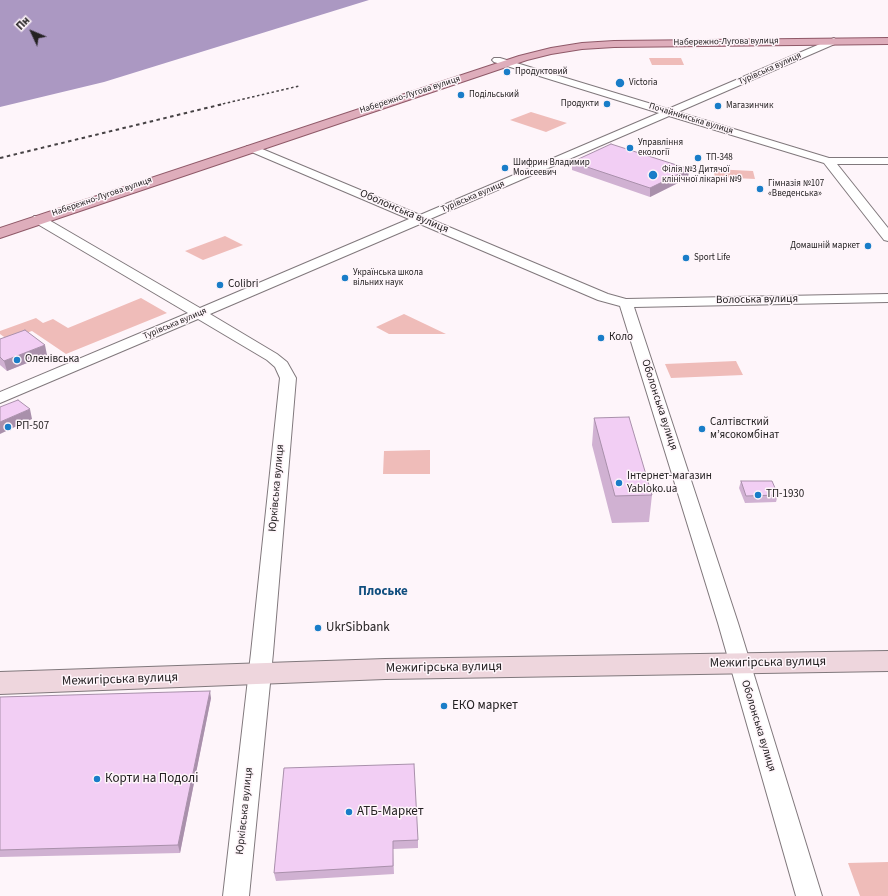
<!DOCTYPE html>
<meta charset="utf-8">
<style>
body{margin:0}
#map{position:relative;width:888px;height:896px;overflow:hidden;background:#fef5fa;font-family:"Source Sans 3",sans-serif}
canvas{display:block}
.north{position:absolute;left:12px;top:12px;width:40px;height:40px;-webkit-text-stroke:3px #fef5fa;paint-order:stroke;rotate:314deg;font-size:11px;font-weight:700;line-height:16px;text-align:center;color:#242122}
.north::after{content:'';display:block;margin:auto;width:14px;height:18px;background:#242122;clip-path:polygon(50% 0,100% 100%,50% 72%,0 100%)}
</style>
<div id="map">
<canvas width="888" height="896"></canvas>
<div class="north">Пн</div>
</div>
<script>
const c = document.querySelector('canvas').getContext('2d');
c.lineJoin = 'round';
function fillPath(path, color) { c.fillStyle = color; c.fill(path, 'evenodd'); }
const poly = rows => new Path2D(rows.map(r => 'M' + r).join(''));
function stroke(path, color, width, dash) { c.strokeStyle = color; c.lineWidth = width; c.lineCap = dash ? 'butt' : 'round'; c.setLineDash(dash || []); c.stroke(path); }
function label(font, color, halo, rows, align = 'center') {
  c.font = font + ' "Source Sans 3",sans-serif'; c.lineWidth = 3; c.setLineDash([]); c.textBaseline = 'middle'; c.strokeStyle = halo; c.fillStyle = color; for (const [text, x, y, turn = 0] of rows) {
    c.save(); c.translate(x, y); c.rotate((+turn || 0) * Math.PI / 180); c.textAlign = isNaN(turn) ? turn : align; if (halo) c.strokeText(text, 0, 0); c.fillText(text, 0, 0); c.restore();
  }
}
fillPath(poly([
 [649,58,681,58,684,65,652,65],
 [531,112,567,123,546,132,510,120],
 [713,169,753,171,755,179,715,177],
 [225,236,243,245,203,260,185,251],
 [141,298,167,313,66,354,32,331,7,339,0,334,0,331,36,318,43,323,53,319,68,328],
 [404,314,446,334,389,334,376,327],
 [736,361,743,375,671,378,665,364],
 [430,450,430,474,383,474,384,451],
 [888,862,888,896,860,896,848,863]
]), '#efbcb9');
fillPath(poly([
 [0,0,369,0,104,82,0,107]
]), '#ab98c2');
const street = poly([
 [834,38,838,41,837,43,678,112,829,158,888,158,888,164,837,164,888,228,888,241,884,240,824,163,669,116,430,219,608,294,626,299,888,294,888,302,634,307,738,623,822,896,796,896,718,623,620,306,598,300,420,224,210,314,277,354,287,362,296,378,273,653,249,896,223,896,251,653,280,378,275,367,267,360,198,319,0,403,0,392,188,313,34,222,32,219,34,216,42,216,200,308,409,219,247,150,246,148,247,146,255,146,420,215,659,113,494,62,492,60,494,58,500,58,668,109,834,38]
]);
const secondary = poly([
 [888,651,888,671,385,679,0,694,0,672,385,659,888,651]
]);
const primary = poly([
 [888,38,888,44,614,47,582,49,551,54,527,60,0,238,0,228,519,56,551,48,582,43,614,41,888,38]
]);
stroke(street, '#80787c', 2);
stroke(secondary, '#80787c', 2);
stroke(primary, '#8f5968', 2);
fillPath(street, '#fff');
fillPath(secondary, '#eed6dd');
fillPath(primary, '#deadbb');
stroke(poly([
 [218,105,299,86]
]), '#464244', 1.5, [2.5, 2.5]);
stroke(poly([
 [0,158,223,104]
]), '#464244', 2, [3.5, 3.5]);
fillPath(poly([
 [572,162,689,169,688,178,650,197,572,170],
 [0,339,47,355,7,371,0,365],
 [594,418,652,495,649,522,612,523,592,445],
 [741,481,778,495,776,502,745,503,739,488],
 [0,697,211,698,180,853,0,857],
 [284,768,418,840,418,848,393,849,394,874,276,881,274,873]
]), '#d0b1d2');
fillPath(poly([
 [689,169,688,178,650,197,650,188],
 [45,345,47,355,7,371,4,361],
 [30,409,32,419,0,434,0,422],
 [210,691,211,698,180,853,178,845]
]), '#a990ab');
const building = poly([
 [611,144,689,169,650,188,572,162,611,144],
 [25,330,45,345,4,361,0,357,0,339,25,330],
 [18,400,30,409,0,422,0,407,18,400],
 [629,417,652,495,615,496,594,418,629,417],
 [741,481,772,481,778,495,746,496,741,481],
 [210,691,178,845,0,850,0,697,210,691],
 [414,764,418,840,393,841,393,866,274,873,284,768,414,764]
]);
fillPath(building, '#f2cef4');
stroke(building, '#a990ab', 1);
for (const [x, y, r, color] of [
 [507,72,4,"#197dc8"],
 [620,83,5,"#197dc8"],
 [461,95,4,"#197dc8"],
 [607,104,4,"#197dc8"],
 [718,106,4,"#197dc8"],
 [630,148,4,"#197dc8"],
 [698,158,4,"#197dc8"],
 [505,168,4,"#197dc8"],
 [653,175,5,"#197dc8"],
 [760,189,4,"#197dc8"],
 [868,246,4,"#197dc8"],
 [686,258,4,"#197dc8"],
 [345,278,4,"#197dc8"],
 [220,285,4,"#197dc8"],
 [601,338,4,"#197dc8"],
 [17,360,4,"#197dc8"],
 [8,427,4,"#197dc8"],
 [702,429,4,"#197dc8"],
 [619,483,4,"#197dc8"],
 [758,495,4,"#197dc8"],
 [318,628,4,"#197dc8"],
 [444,706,4,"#197dc8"],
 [97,779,4,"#197dc8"],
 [349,812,4,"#197dc8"]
]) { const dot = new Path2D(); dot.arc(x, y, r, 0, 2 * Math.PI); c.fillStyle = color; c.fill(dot); stroke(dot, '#fef5fa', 1.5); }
label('9px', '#242122', '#fef5fa', [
 ["Набережно-Лугова вулиця",726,42,-1],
 ["Турівська вулиця",770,69,-24],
 ["Набережно-Лугова вулиця",410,95,-18],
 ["Почайнинська вулиця",691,119,17],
 ["Набережно-Лугова вулиця",102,197,-19],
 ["Турівська вулиця",473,197,-23],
 ["Турівська вулиця",175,324,-23]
]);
label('9px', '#242122', '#fef5fa', [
 ["Продуктовий",515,72],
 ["Victoria",629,83],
 ["Подільський",469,95],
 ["Продукти",599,104,"right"],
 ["Магазинчик",726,106],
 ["Управління",638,143],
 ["екології",638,153],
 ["ТП-348",706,158],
 ["Шифрин Владимир",513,163],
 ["Моисеевич",513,173],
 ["Філія №3 Дитячої",662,170],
 ["клінічної лікарні №9",662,180],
 ["Гімназія №107",768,184],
 ["«Введенська»",768,194],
 ["Домашній маркет",860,246,"right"],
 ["Sport Life",694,258],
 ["Українська школа",353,273],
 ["вільних наук",353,283]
], 'left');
label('11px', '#242122', '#fef5fa', [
 ["Оболонська вулиця",404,212,23],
 ["Волоська вулиця",757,300,-1],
 ["Оболонська вулиця",659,405,72],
 ["Юрківська вулиця",277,488,-85],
 ["Оболонська вулиця",758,726,73],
 ["Юрківська вулиця",245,811,-84]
]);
label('11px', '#242122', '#fef5fa', [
 ["Colibri",228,285],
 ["Коло",609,338],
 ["Оленівська",25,360],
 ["Салтівсткий",710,423],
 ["м’ясокомбінат",710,436],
 ["РП-507",16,427],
 ["Інтернет-магазин",627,477],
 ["Yabloko.ua",627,490],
 ["ТП-1930",766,495]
], 'left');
label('bold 13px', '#104e7e', '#fef5fa', [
 ["Плоське",383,592]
]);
label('13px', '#242122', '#fef5fa', [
 ["UkrSibbank",326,628],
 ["ЕКО маркет",452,706],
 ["Корти на Подолі",105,779],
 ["АТБ-Маркет",357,812]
], 'left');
label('13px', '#242122', '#fef5fa', [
 ["Межигірська вулиця",768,663,-1],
 ["Межигірська вулиця",444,668,-1],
 ["Межигірська вулиця",120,680,-2]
]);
</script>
